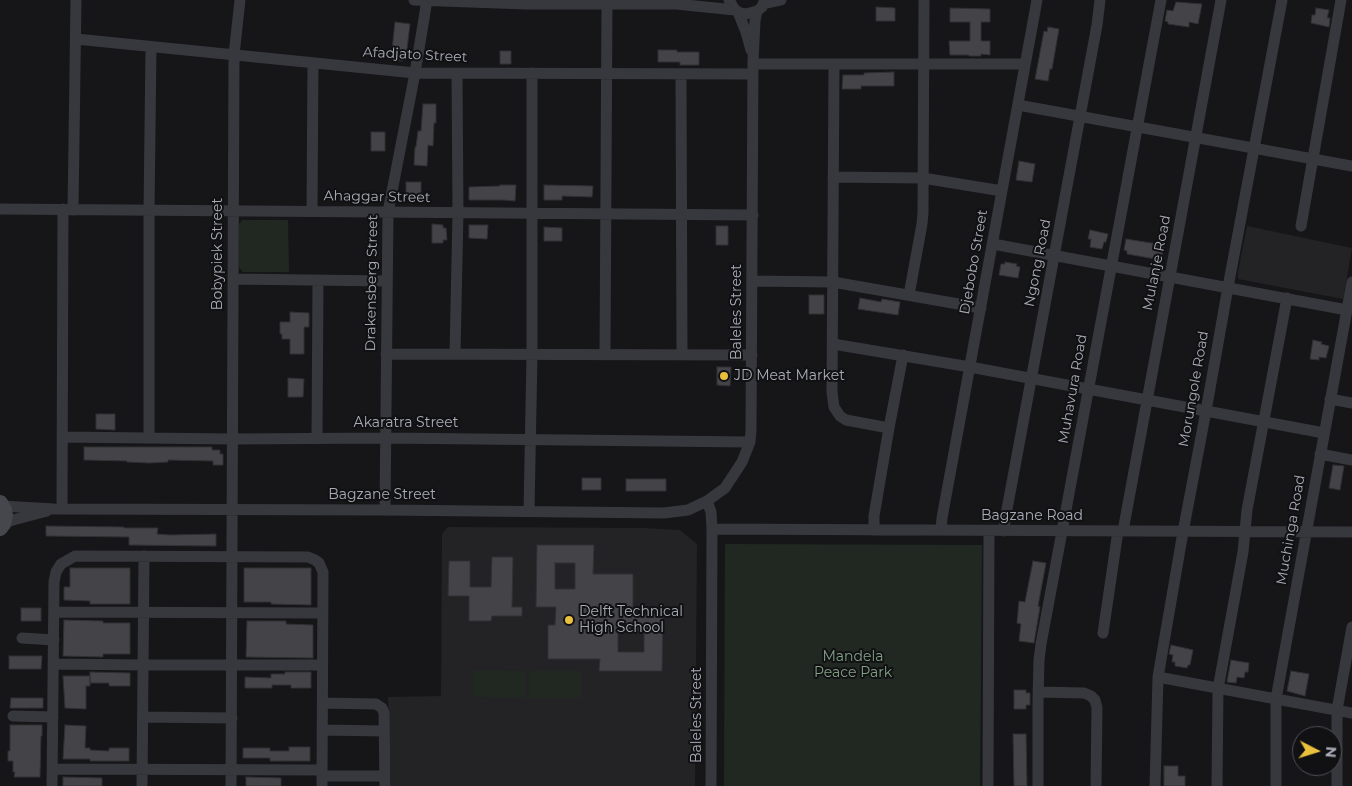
<!DOCTYPE html>
<style>
body{margin:0}
#map{position:relative;width:1352px;height:786px;overflow:hidden;background:#161618;font-family:Montserrat,sans-serif}
canvas{display:block}
.north{position:absolute;left:1292px;top:726px;width:50px;height:50px;box-sizing:border-box;background:#111113;border:1px solid #4e4f55;border-radius:50%;rotate:95deg;font-size:14px;font-weight:700;line-height:20px;text-align:center;color:#a9acb7}
.north::after{content:'';display:block;margin:auto;width:18px;height:22px;background:#e9c13d;clip-path:polygon(50% 0,100% 100%,50% 72%,0 100%)}
</style>
<div id="map">
<canvas width="1352" height="786"></canvas>
<div class="north">N</div>
</div>
<script>
const c = document.querySelector('canvas').getContext('2d');
c.lineJoin = 'round';
function fillPath(path, color) { c.fillStyle = color; c.fill(path, 'evenodd'); }
const poly = rows => new Path2D(rows.map(r => 'M' + r).join(''));
function stroke(path, color, width, dash) { c.strokeStyle = color; c.lineWidth = width; c.lineCap = dash ? 'butt' : 'round'; c.setLineDash(dash || []); c.stroke(path); }
function label(font, color, halo, rows, align = 'center') {
  c.font = font + ' Montserrat,sans-serif'; c.lineWidth = 4; c.setLineDash([]); c.textBaseline = 'middle'; c.strokeStyle = halo; c.fillStyle = color; for (const [text, x, y, turn = 0] of rows) {
    c.save(); c.translate(x, y); c.rotate((+turn || 0) * Math.PI / 180); c.textAlign = isNaN(turn) ? turn : align; if (halo) c.strokeText(text, 0, 0); c.fillText(text, 0, 0); c.restore();
  }
}
fillPath(poly([
 [1247,226,1352,248,1343,299,1238,279,1238,272],
 [448,527,643,528,680,530,697,544,695,786,391,786,388,697,441,696,442,534]
]), '#232225');
fillPath(poly([
 [242,220,288,220,289,272,243,272,239,267,239,224],
 [725,544,982,545,980,786,724,786],
 [473,670,525,671,525,698,473,697],
 [529,671,581,671,581,698,529,698]
]), '#212822');
const building = poly([
 [1176,2,1202,4,1198,24,1189,22,1189,27,1168,24,1168,22,1165,21,1167,10,1173,11,1176,2],
 [876,7,895,8,895,21,876,21,876,7],
 [950,8,990,9,990,22,981,22,981,41,990,41,990,55,981,54,981,56,969,56,969,55,950,55,949,41,970,41,970,22,950,22,950,8],
 [1316,8,1329,10,1327,18,1330,18,1329,27,1311,23,1312,15,1315,15,1316,8],
 [395,22,410,24,406,57,403,57,403,61,391,60,395,22],
 [1048,27,1059,29,1052,69,1050,69,1048,81,1035,79,1044,31,1047,32,1048,27],
 [658,50,677,50,677,52,699,52,699,65,680,65,680,62,658,62,658,50],
 [500,51,511,51,511,64,500,64,500,51],
 [894,72,894,86,861,86,861,89,842,89,843,75,864,75,864,73,894,72],
 [423,104,436,104,436,123,434,123,433,146,428,145,427,166,414,165,415,147,416,147,418,131,421,131,423,104],
 [371,132,385,132,385,151,371,151,371,132],
 [1019,161,1035,164,1032,182,1016,180,1019,161],
 [406,182,421,182,421,195,406,195,406,182],
 [500,185,516,185,515,201,503,200,469,200,469,187,500,186,500,185],
 [544,185,593,186,592,197,562,196,562,200,544,200,544,185],
 [432,224,443,225,443,228,446,228,447,240,443,240,443,243,432,243,432,224],
 [469,225,488,225,487,239,469,238,469,225],
 [716,226,728,226,728,245,716,245,716,226],
 [544,227,562,228,562,241,544,241,544,227],
 [1090,230,1108,234,1106,242,1104,242,1102,249,1090,247,1091,239,1088,239,1090,230],
 [1126,239,1164,245,1161,260,1127,254,1127,251,1124,250,1126,239],
 [1005,262,1017,264,1016,266,1020,267,1018,278,999,275,1001,264,1005,264,1005,262],
 [809,295,824,295,824,314,809,314,809,295],
 [860,298,881,302,882,299,900,302,898,315,858,309,860,298],
 [290,312,309,313,309,327,304,327,304,354,290,354,290,339,282,339,282,334,280,334,280,322,290,322,290,312],
 [1313,340,1322,342,1321,344,1329,346,1326,358,1319,357,1319,360,1310,359,1313,340],
 [717,367,731,367,730,386,717,385,717,367],
 [288,378,304,379,303,397,288,397,288,378],
 [96,414,115,414,115,430,96,429,96,414],
 [84,447,212,447,212,450,220,450,220,454,223,454,223,465,213,465,213,461,168,460,168,462,149,463,127,462,127,461,84,460,84,447],
 [1333,465,1344,466,1340,490,1329,488,1333,465],
 [582,478,601,478,601,490,582,490,582,478],
 [626,479,666,479,666,491,626,491,626,479],
 [46,526,124,527,124,528,158,528,157,534,170,535,216,534,216,546,129,545,129,537,46,536,46,526],
 [537,545,594,545,593,574,633,574,633,614,663,614,662,671,599,671,600,659,548,659,548,625,555,625,556,607,536,607,537,545],
 [555,563,575,563,575,589,555,589,555,563],
 [618,632,644,632,644,652,618,652,618,632],
 [492,557,513,557,512,607,522,607,522,616,492,616,491,621,469,621,469,596,448,596,449,561,470,561,470,587,491,587,492,557],
 [1033,561,1046,563,1038,606,1040,607,1034,643,1019,641,1021,624,1017,623,1019,601,1025,602,1033,561],
 [70,568,130,568,130,604,90,604,90,601,64,600,64,587,70,587,70,568],
 [244,568,311,568,311,605,271,604,271,602,244,602,244,568],
 [21,608,41,608,41,621,21,621,21,608],
 [64,620,103,621,103,623,130,623,130,654,103,654,103,657,63,656,64,620],
 [247,621,286,621,286,624,313,625,313,658,246,657,247,621],
 [1171,645,1193,650,1190,665,1188,665,1187,668,1175,666,1175,662,1172,662,1173,655,1169,654,1171,645],
 [9,656,42,656,41,669,9,669,9,656],
 [1231,660,1249,663,1248,672,1245,672,1244,678,1237,677,1236,683,1227,682,1231,660],
 [1291,671,1309,674,1305,696,1287,691,1291,671],
 [90,672,130,673,130,686,109,686,109,683,90,683,90,672],
 [285,672,311,672,311,688,291,688,291,685,272,685,272,688,245,688,245,677,271,678,271,674,285,674,285,672],
 [63,676,90,676,90,686,86,686,86,709,65,708,63,676],
 [1014,690,1026,690,1026,693,1030,693,1030,705,1026,705,1026,709,1014,709,1014,690],
 [11,698,43,698,43,708,10,708,11,698],
 [10,725,42,725,42,736,41,736,40,777,14,777,15,772,13,772,13,761,8,761,8,751,10,751,10,725],
 [65,725,86,726,85,748,90,748,90,750,109,751,109,748,129,748,129,761,90,761,90,759,63,759,65,725],
 [1013,734,1026,734,1027,786,1014,786,1013,734],
 [289,747,310,747,310,761,270,761,270,758,243,758,243,748,270,748,270,751,289,751,289,747],
 [1164,766,1178,766,1178,776,1185,776,1185,786,1164,786,1164,766],
 [63,777,102,778,102,786,63,786,63,777],
 [246,777,281,778,281,786,246,786,246,777]
]);
fillPath(building, '#434348');
stroke(building, '#313034', 1);
stroke(poly([
 [414,0,526,4,676,4,735,10],
 [729,0,735,10,740,13,746,14,757,11,762,7,765,0],
 [763,4,781,0],
 [738,12,746,32,751,50],
 [76,39,415,73,753,74],
 [753,64,1025,64],
 [834,64,832,392,834,407,840,416,846,420,889,428],
 [681,74,682,355],
 [1018,105,1352,166],
 [833,177,923,178,1002,191],
 [0,209,753,215],
 [73,210,76,0],
 [312,211,313,63],
 [1301,226,1341,0],
 [993,244,1347,310],
 [233,279,386,281],
 [752,281,833,282,981,308],
 [909,295,922,224,923,213,924,0],
 [833,344,970,367,1324,433],
 [386,354,752,355],
 [455,354,458,213,457,73],
 [605,355,607,3],
 [1330,399,1352,403],
 [62,437,232,439,386,438,750,442],
 [149,438,149,211,151,47],
 [317,438,318,280],
 [1320,454,1352,460],
 [707,501,711,512,712,529,711,786],
 [2,506,54,509,385,510,664,513,688,510,707,501,725,488,742,462,750,442,751,431,753,61,755,21,757,11],
 [62,509,63,209],
 [385,510,388,212,415,73,427,0],
 [529,511,532,355,532,73],
 [3,524,13,520,47,511],
 [712,529,1352,532],
 [874,530,874,516,889,428,903,355],
 [941,530,942,518,1037,0],
 [1004,531,1005,520,1097,25,1100,0],
 [1123,531,1221,0],
 [54,612,323,613],
 [1103,633,1118,531],
 [22,638,54,640],
 [53,664,143,665,322,665],
 [1158,677,1352,713],
 [1038,692,1084,693,1091,696,1095,700,1097,708,1096,786],
 [323,703,376,704,382,708,384,713,385,786],
 [13,716,53,717],
 [143,717,232,718],
 [322,730,384,731],
 [53,769,322,770],
 [322,776,385,776],
 [52,786,54,582,56,572,61,564,75,556,308,557,315,560,319,563,323,572,322,786],
 [142,786,144,556],
 [231,786,234,55,240,0],
 [988,786,989,531],
 [1038,786,1038,701,1039,660,1041,644,1161,0],
 [1155,786,1158,677,1183,532,1206,411,1228,287,1282,0],
 [1217,786,1218,689,1243,552,1247,510,1287,298],
 [1276,786,1276,699,1352,282],
 [1337,786,1337,710,1352,627]
]), '#37383d', 11);
stroke(poly([
 [0,503,4,510,5,515,3,524,0,528]
]), '#46474d', 16);
for (const [x, y, r, color] of [
 [724,376,5,"#e9c13d"],
 [569,620,5,"#e9c13d"]
]) { const dot = new Path2D(); dot.arc(x, y, r, 0, 2 * Math.PI); c.fillStyle = color; c.fill(dot); stroke(dot, '#111113', 2); }
label('14px', '#a9acb7', '#111113', [
 ["Afadjato Street",415,55,3],
 ["Ahaggar Street",377,197,1],
 ["Bobypiek Street",218,254,-90],
 ["Djebobo Street",974,262,-80],
 ["Ngong Road",1038,263,-79],
 ["Mulanje Road",1157,263,-79],
 ["Drakensberg Street",372,283,-89],
 ["Baleles Street",737,312,-90],
 ["Muhavura Road",1073,389,-80],
 ["Morungole Road",1194,389,-80],
 ["Akaratra Street",406,423],
 ["Bagzane Street",382,495],
 ["Bagzane Road",1032,516],
 ["Muchinga Road",1291,530,-80],
 ["Baleles Street",697,715,-90]
]);
label('14px', '#a9acb7', '#111113', [
 ["JD Meat Market",734,376],
 ["Delft Technical",579,612],
 ["High School",579,628]
], 'left');
label('14px', '#81a186', '#111113', [
 ["Mandela",853,657],
 ["Peace Park",853,673]
]);
</script>
